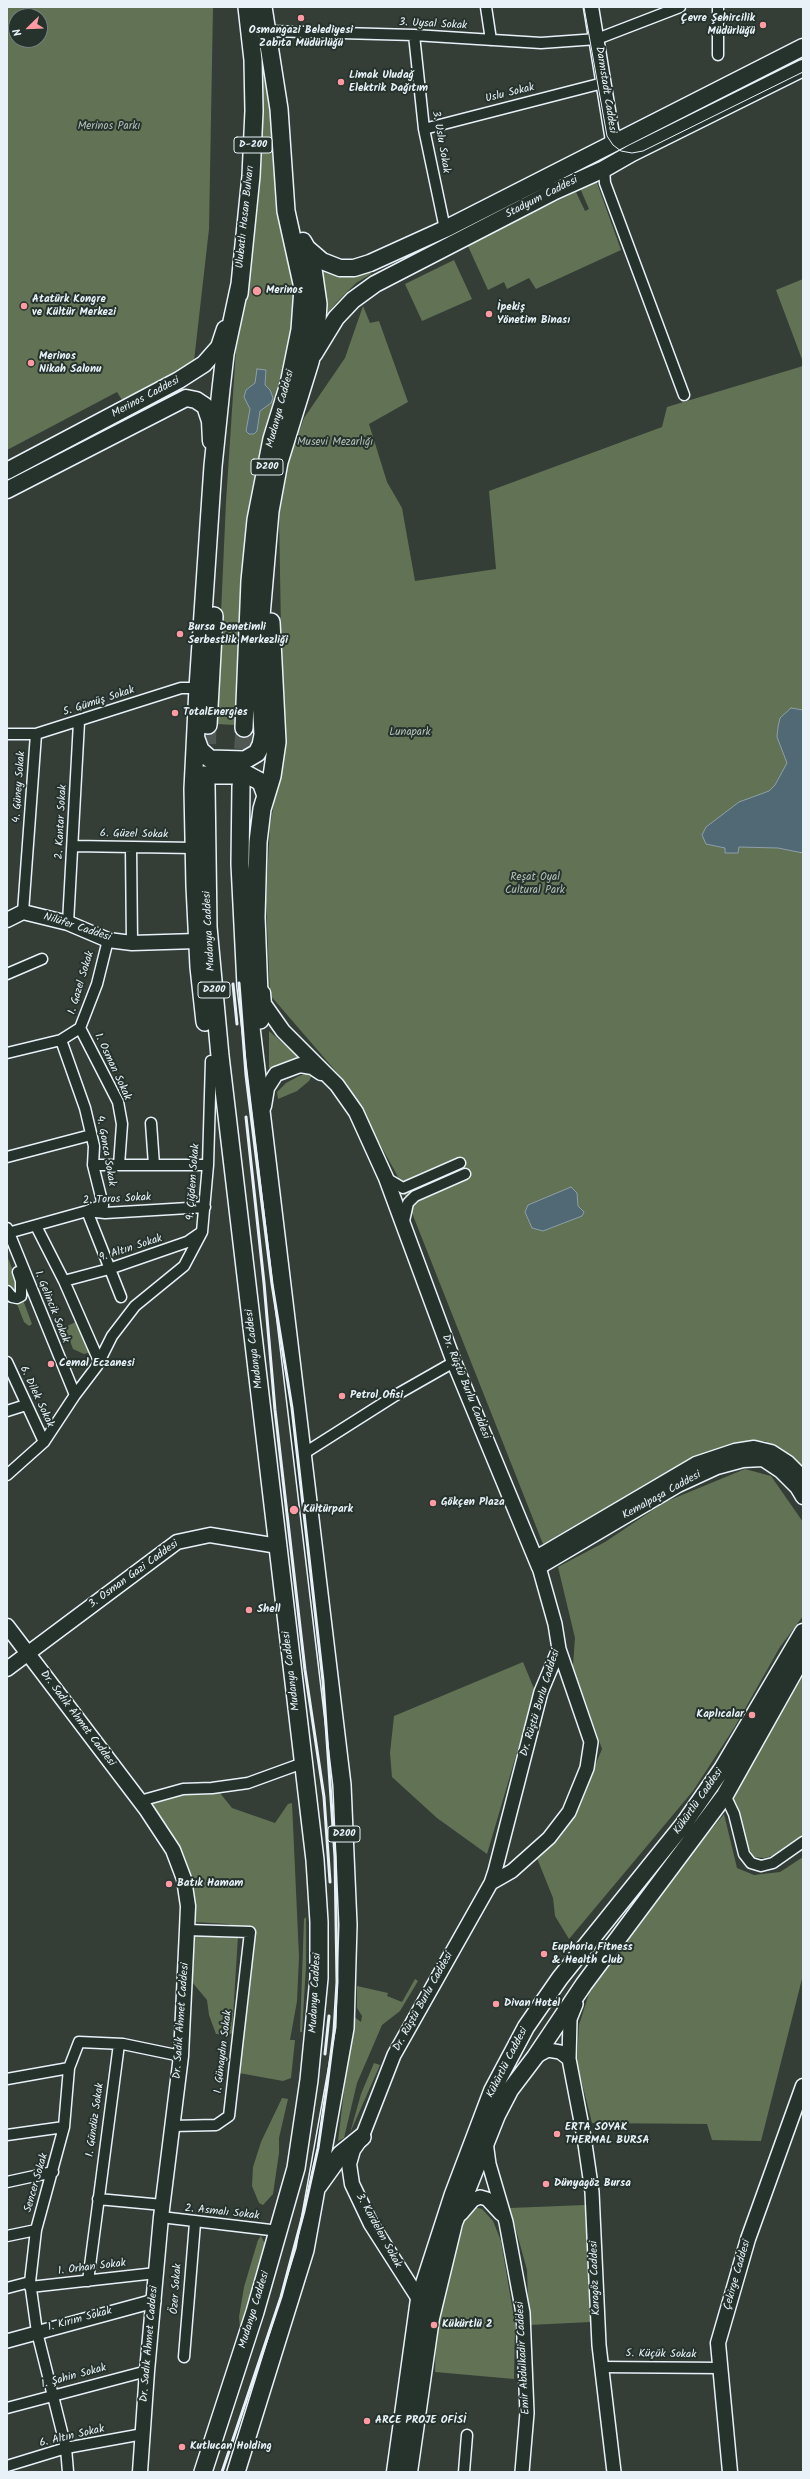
<!DOCTYPE html>
<meta charset="utf-8">
<style>
body{margin:0}
#map{position:relative;width:810px;height:2479px;overflow:hidden;background:#353d37;font-family:Kalam,sans-serif}
canvas{display:block}
.frame{position:absolute;inset:0;border:8px solid #e8f1f8;pointer-events:none}
.north{position:absolute;left:8px;top:8px;width:40px;height:40px;box-sizing:border-box;background:#26332d;border:1px solid #747f7e;border-radius:50%;rotate:247deg;font-size:11px;font-weight:700;line-height:16px;text-align:center;color:#e8f1f8}
.north::after{content:'';display:block;margin:auto;width:14px;height:18px;background:#ff9aa2;clip-path:polygon(50% 0,100% 100%,50% 72%,0 100%)}
</style>
<div id="map">
<canvas width="810" height="2479"></canvas>
<div class="frame"></div>
<div class="north">N</div>
</div>
<script>
const c = document.querySelector('canvas').getContext('2d');
c.lineJoin = 'round';
function fillPath(path, color) { c.fillStyle = color; c.fill(path, 'evenodd'); }
const poly = rows => new Path2D(rows.map(r => 'M' + r).join(''));
function stroke(path, color, width, dash) { c.strokeStyle = color; c.lineWidth = width; c.lineCap = dash ? 'butt' : 'round'; c.setLineDash(dash || []); c.stroke(path); }
function label(font, color, halo, rows, align = 'center') {
  c.font = font + ' Kalam,sans-serif'; c.lineWidth = 4; c.setLineDash([]); c.textBaseline = 'middle'; c.strokeStyle = halo; c.fillStyle = color; for (const [text, x, y, turn = 0] of rows) {
    c.save(); c.translate(x, y); c.rotate((+turn || 0) * Math.PI / 180); c.textAlign = isNaN(turn) ? turn : align; if (halo) c.strokeText(text, 0, 0); c.fillText(text, 0, 0); c.restore();
  }
}
fillPath(poly([
 [7,7,213,7,209,229,194,361,122,400,117,392,7,450],
 [16,16,40,16,40,40,16,40],
 [254,7,269,100,278,216,292,275,294,306,291,331,281,375,269,416,252,495,243,578,235,725,216,724,226,502,239,303],
 [596,180,621,250,536,289,529,278,507,289,504,282,488,290,467,244,576,192,585,211,589,209,580,188],
 [308,257,369,271,371,274,356,283,337,302,326,315,310,341],
 [454,260,472,299,422,321,405,284],
 [803,279,803,362,776,290],
 [363,306,370,323,379,321,408,402,369,424,387,482,402,508,415,581,496,569,489,491,662,427,667,407,803,366,803,1466,765,1441,732,1445,697,1457,668,1471,543,1544,397,1175,346,1083,270,995,266,901,270,826,283,752,279,511,284,473,304,418,345,358],
 [269,1031,300,1058,269,1068],
 [314,1071,309,1081,297,1091,278,1099,277,1092,286,1083,299,1076],
 [7,1256,19,1285,19,1294,11,1292,7,1284],
 [23,1300,32,1324,29,1326,24,1322,17,1304],
 [80,1320,91,1352,84,1354,73,1349,65,1327],
 [745,1469,771,1476,803,1522,803,1616,780,1647,734,1728,693,1791,569,1939,555,1916,553,1898,537,1858,560,1837,584,1792,602,1749,573,1666,575,1638,558,1567,605,1542,665,1502],
 [523,1662,535,1691,487,1854,437,1818,392,1777,390,1753,394,1716],
 [803,1676,803,1837,776,1855,764,1858,754,1857,748,1847,742,1822,731,1797],
 [205,1792,220,1793,232,1808,275,1823,288,1804,292,1803,299,1957,297,2001,290,2040,295,2040,291,2078,283,2081,239,2073,251,1941,238,1927,227,1924,195,1922,192,1891,147,1807,158,1798],
 [724,1814,737,1868,754,1875,780,1872,803,1857,803,1975,761,2141,712,2140,707,2124,592,2123,577,2063,579,2025,591,1987,683,1864],
 [306,1917,306,1966,302,2032,300,2032,304,1919],
 [195,1936,238,1936,232,2033,229,2035,216,2034,209,2015,207,2000,192,1982],
 [415,1979,418,1981,400,2011,382,2025,357,2083,344,2138,338,2141,353,2016,361,2022,362,2016,357,2008,357,1986,388,1993,387,1996,402,2002],
 [374,2063,380,2065,350,2133,361,2094],
 [282,2098,288,2099,279,2138,279,2153,273,2194,263,2205,259,2203,252,2186,253,2167,261,2142],
 [585,2205,591,2322,529,2325,527,2270,510,2208],
 [474,2207,482,2209,493,2221,501,2241,515,2324,514,2379,435,2372,436,2330,445,2272,462,2230,466,2215],
 [261,2236,265,2244,240,2328,239,2317,244,2287,258,2240]
]), '#627355');
const water = poly([
 [257,369,266,370,265,385,270,390,273,398,271,403,260,411,257,431,254,434,249,434,246,431,250,409,244,397,246,390,255,383,257,369],
 [791,708,803,710,803,853,778,848,739,847,738,853,725,853,725,848,706,844,702,835,706,827,739,802,769,791,775,785,787,763,777,737,778,727,780,718,791,708],
 [571,1187,577,1193,578,1206,584,1212,582,1216,543,1231,532,1228,525,1212,528,1205,571,1187]
]);
fillPath(water, '#506974');
stroke(water, '#8d9fa9', 1);
stroke(poly([
 [207,769,208,725],
 [241,774,244,728]
]), '#505854', 17, [17, 8]);
const minor = poly([
 [486,7,491,40],
 [718,7,718,55],
 [268,31,414,35,541,43,597,39,680,7],
 [414,35,424,129,445,229],
 [424,129,603,83],
 [604,169,605,183,684,395],
 [7,734,36,734,181,688,198,688],
 [73,846,194,848],
 [131,847,132,943],
 [23,912,36,734],
 [68,923,79,722],
 [7,974,42,959],
 [80,1028,118,1102,122,1124,119,1165],
 [61,1040,85,1108,94,1146,93,1165,103,1205,87,1211,121,1297],
 [7,1053,61,1040,80,1028,97,984,108,940],
 [151,1123,154,1165],
 [7,1157,91,1135],
 [93,1165,208,1165],
 [386,1178,403,1188,460,1163],
 [404,1221,408,1203,415,1196,465,1174],
 [36,1226,64,1281,99,1361],
 [7,1228,75,1395],
 [8,1233,87,1211,105,1213,205,1207],
 [64,1281,109,1269,187,1242,200,1233],
 [7,1291,12,1297,17,1298,21,1296,21,1281,18,1272],
 [7,1362,44,1442],
 [7,1411,26,1405],
 [303,1454,396,1395,454,1362],
 [7,1475,44,1442,75,1395,97,1366,112,1336,135,1306,184,1266,202,1232,208,1165,211,1061],
 [725,1795,734,1814,744,1854,751,1863,761,1866,773,1863,803,1842],
 [140,1801,183,1789,212,1788,248,1783,303,1763],
 [7,2079,69,2068],
 [172,2126,216,2125,229,2116,250,1932,187,1930],
 [7,2135,64,2127],
 [7,2182,53,2172],
 [98,2199,163,2205],
 [161,2217,279,2231],
 [7,2236,36,2230],
 [88,2281,119,2044],
 [30,2287,156,2273],
 [7,2288,30,2282],
 [184,2357,195,2223],
 [602,2367,721,2368],
 [7,2408,147,2371],
 [7,2466,66,2448,143,2434],
 [68,2472,66,2448,37,2332,30,2282,36,2230,64,2127,69,2068,79,2042,123,2044,181,2056],
 [464,2472,467,2435]
]);
const tertiary = poly([
 [491,1883,512,1871,549,1838,569,1812,587,1768,591,1742,559,1649],
 [576,2004,570,2019,569,2059,584,2137,592,2192,599,2345,614,2472],
 [535,2057,548,2050,560,2052,569,2059],
 [362,2137,394,2055,491,1883,495,1871,541,1692,559,1649,555,1624,539,1567],
 [486,2142,489,2164,506,2222,523,2313,527,2413,522,2472],
 [461,2214,473,2200,480,2197,487,2199,501,2214],
 [7,2341,154,2301]
]);
const secondary = poly([
 [591,7,613,141],
 [7,920,23,912,68,923,108,940,132,943,197,941],
 [263,993,264,1004,283,1031,337,1085,356,1112,386,1178,454,1362,539,1567,678,1485,717,1467,743,1460,763,1459,781,1471,797,1487,803,1497],
 [264,1106,267,1088,276,1074,300,1065,312,1067,321,1073],
 [536,1558,696,1464,735,1451,754,1448,771,1452,788,1463,803,1478],
 [7,1626,146,1809,173,1850,184,1879,188,1906,187,1930,181,2056,161,2217,147,2371,140,2472],
 [7,1669,177,1542,210,1535,278,1546],
 [360,2140,353,2150,349,2164,352,2184,371,2224,419,2299],
 [730,2472,718,2343,748,2239,803,2086]
]);
const primary = poly([
 [303,241,307,248,322,261,340,268,354,268,370,263,445,229,803,47],
 [314,354,336,318,353,300,375,284,555,191,604,169,632,153,803,68],
 [7,471,179,380,204,364,219,347,225,329],
 [7,490,186,398,196,400,205,406,210,421,211,441],
 [395,2472,419,2299,453,2194,492,2091,526,2027,560,1978,683,1825,722,1769,803,1632],
 [409,2472,431,2318,454,2223,497,2115,510,2090,535,2057,584,1984,725,1795,803,1656]
]);
const trunk = poly([
 [239,294,251,176,254,111,253,60,247,7],
 [208,725,214,616],
 [244,728,250,581,256,520,272,439,289,384,300,330,303,288,286,211,279,109,263,7],
 [196,739,200,750,210,759,245,760,257,753,261,745,263,735,260,675,261,616,270,511,279,462,310,362,316,336,318,304,313,269,302,243],
 [193,789,204,775,248,775,261,782,266,796],
 [260,1020,256,917,258,842,262,809,272,776,277,742,271,622],
 [205,1022,199,967,195,886,193,789,198,688,213,466,221,389,225,354,240,284],
 [318,2186,341,2154,362,2137],
 [203,2472,255,2312,296,2168,309,2080,319,1978,319,1922,315,1860,220,1056,208,927,206,785],
 [236,2472,305,2250,345,2028,348,1925,342,1785,246,986,240,864,241,786]
]);
stroke(minor, '#e8f1f8', 13);
stroke(tertiary, '#e8f1f8', 16);
stroke(secondary, '#e8f1f8', 17);
stroke(primary, '#e8f1f8', 19);
stroke(trunk, '#e8f1f8', 20);
stroke(minor, '#26332d', 10);
stroke(tertiary, '#26332d', 13);
stroke(secondary, '#26332d', 14);
stroke(primary, '#26332d', 16);
stroke(trunk, '#26332d', 17);
stroke(poly([
 [584,7,607,136,613,145,621,151,632,153,643,151,803,72]
]), '#e8f1f8', 1);
stroke(poly([
 [233,984,237,1024],
 [246,1117,264,1283,275,1410,305,1670,324,1797,330,1882],
 [325,2054,329,2016],
 [222,2472,281,2297,304,2211,318,2148,327,2086,334,2031,337,1982,335,1857,323,1681,292,1408,272,1284,246,1075,239,983]
]), '#e8f1f8', 3);
for (const [x, y, r, color] of [
 [301,18,4,"#ff9aa2"],
 [763,25,4,"#ff9aa2"],
 [341,82,4,"#ff9aa2"],
 [257,291,5,"#ff9aa2"],
 [24,306,4,"#ff9aa2"],
 [489,314,4,"#ff9aa2"],
 [31,363,4,"#ff9aa2"],
 [180,634,4,"#ff9aa2"],
 [175,713,4,"#ff9aa2"],
 [51,1364,4,"#ff9aa2"],
 [342,1396,4,"#ff9aa2"],
 [433,1503,4,"#ff9aa2"],
 [294,1510,5,"#ff9aa2"],
 [249,1610,4,"#ff9aa2"],
 [752,1715,4,"#ff9aa2"],
 [169,1884,4,"#ff9aa2"],
 [544,1954,4,"#ff9aa2"],
 [496,2004,4,"#ff9aa2"],
 [557,2134,4,"#ff9aa2"],
 [546,2184,4,"#ff9aa2"],
 [434,2325,4,"#ff9aa2"],
 [367,2421,4,"#ff9aa2"],
 [182,2447,4,"#ff9aa2"]
]) { const dot = new Path2D(); dot.arc(x, y, r, 0, 2 * Math.PI); c.fillStyle = color; c.fill(dot); stroke(dot, '#26332d', 1.5); }
for (const [x, y, w] of [
 [253,145,38],
 [267,467,32],
 [214,990,32],
 [344,1834,32]
]) { const box = new Path2D(); box.roundRect(x - w / 2, y - 8, w, 16, 3); c.fillStyle = '#26332d'; c.fill(box); stroke(box, '#e8f1f8', 1); }
label('bold 10px', '#e8f1f8', null, [
 ["D-200",253,145],
 ["D200",267,467],
 ["D200",214,990],
 ["D200",344,1834]
]);
label('bold 11px', '#e8f1f8', '#26332d', [
 ["Çevre Şehircilik",755,19,"right"],
 ["Müdürlüğü",755,32,"right"],
 ["Osmangazi Belediyesi",301,31,"center"],
 ["Zabıta Müdürlüğü",301,44,"center"],
 ["Limak Uludağ",349,76],
 ["Elektrik Dağıtım",349,89],
 ["Merinos",266,291],
 ["Atatürk Kongre",32,300],
 ["ve Kültür Merkezi",32,313],
 ["İpekiş",497,308],
 ["Yönetim Binası",497,321],
 ["Merinos",39,357],
 ["Nikah Salonu",39,370],
 ["Bursa Denetimli",188,628],
 ["Serbestlik Merkezliği",188,641],
 ["TotalEnergies",183,713],
 ["Cemal Eczanesi",59,1364],
 ["Petrol Ofisi",350,1396],
 ["Gökçen Plaza",441,1503],
 ["Kültürpark",303,1510],
 ["Shell",257,1610],
 ["Kaplıcalar",744,1715,"right"],
 ["Batık Hamam",177,1884],
 ["Euphoria Fitness",552,1948],
 ["& Health Club",552,1961],
 ["Divan Hotel",504,2004],
 ["ERTA SOYAK",565,2128],
 ["THERMAL BURSA",565,2141],
 ["Dünyagöz Bursa",554,2184],
 ["Kükürtlü 2",442,2325],
 ["ARCE PROJE OFİSİ",375,2421],
 ["Kutlucan Holding",190,2447]
], 'left');
label('11px', '#e8f1f8', '#26332d', [
 ["3. Uysal Sokak",433,25,3],
 ["Darmstadt Caddesi",605,90,81],
 ["Uslu Sokak",510,94,-14],
 ["3. Uslu Sokak",440,142,80],
 ["Stadyum Caddesi",542,198,-27],
 ["Ulubatlı Hasan Bulvarı",246,217,-84],
 ["Merinos Caddesi",146,398,-28],
 ["Mudanya Caddesi",281,409,-75],
 ["5. Gümüş Sokak",99,702,-18],
 ["4. Güney Sokak",20,787,-86],
 ["2. Kantar Sokak",62,822,-87],
 ["6. Güzel Sokak",134,835,1],
 ["Nilüfer Caddesi",77,928,18],
 ["Mudanya Caddesi",210,931,-93],
 ["1. Gazel Sokak",82,983,-73],
 ["1. Osman Sokak",112,1067,65],
 ["4. Gonca Sokak",105,1151,80],
 ["9. Çiğdem Sokak",194,1182,-86],
 ["2. Toros Sokak",117,1200,-3],
 ["9. Altın Sokak",131,1249,-18],
 ["1. Gelincik Sokak",51,1307,68],
 ["Mudanya Caddesi",255,1349,-97],
 ["Dr. Rüştü Burlu Caddesi",465,1387,68],
 ["6. Dilek Sokak",36,1397,65],
 ["Kemalpaşa Caddesi",662,1496,-29],
 ["3. Osman Gazi Caddesi",134,1575,-36],
 ["Mudanya Caddesi",292,1671,-97],
 ["Dr. Rüştü Burlu Caddesi",541,1703,-73],
 ["Dr. Sadık Ahmet Caddesi",77,1719,53],
 ["Kükürtlü Caddesi",699,1802,-55],
 ["Mudanya Caddesi",316,1993,-87],
 ["Dr. Rüştü Burlu Caddesi",424,2002,-61],
 ["Dr. Sadık Ahmet Caddesi",182,2021,-86],
 ["1. Günaydın Sokak",224,2052,-83],
 ["Kükürtlü Caddesi",508,2063,-63],
 ["1. Gündüz Sokak",96,2120,-82],
 ["Sencer Sokak",37,2183,-74],
 ["2. Asmalı Sokak",222,2213,6],
 ["3. Kardelen Sokak",378,2231,61],
 ["1. Orhan Sokak",92,2268,-7],
 ["Çekirge Caddesi",738,2275,-74],
 ["Karagöz Caddesi",596,2278,-92],
 ["Özer Sokak",177,2289,-86],
 ["Mudanya Caddesi",255,2310,-73],
 ["1. Kırım Sokak",80,2320,-15],
 ["Dr. Sadık Ahmet Caddesi",150,2344,-85],
 ["5. Küçük Sokak",661,2355,1],
 ["Emir Abdulkadir Caddesi",524,2358,-93],
 ["1. Şahin Sokak",74,2377,-15],
 ["6. Altın Sokak",72,2437,-13]
]);
label('11px', '#b2bfb7', '#26332d', [
 ["Merinos Parkı",109,127],
 ["Musevi Mezarlığı",335,443],
 ["Lunapark",410,733],
 ["Reşat Oyal",535,878],
 ["Cultural Park",535,891]
]);
</script>
